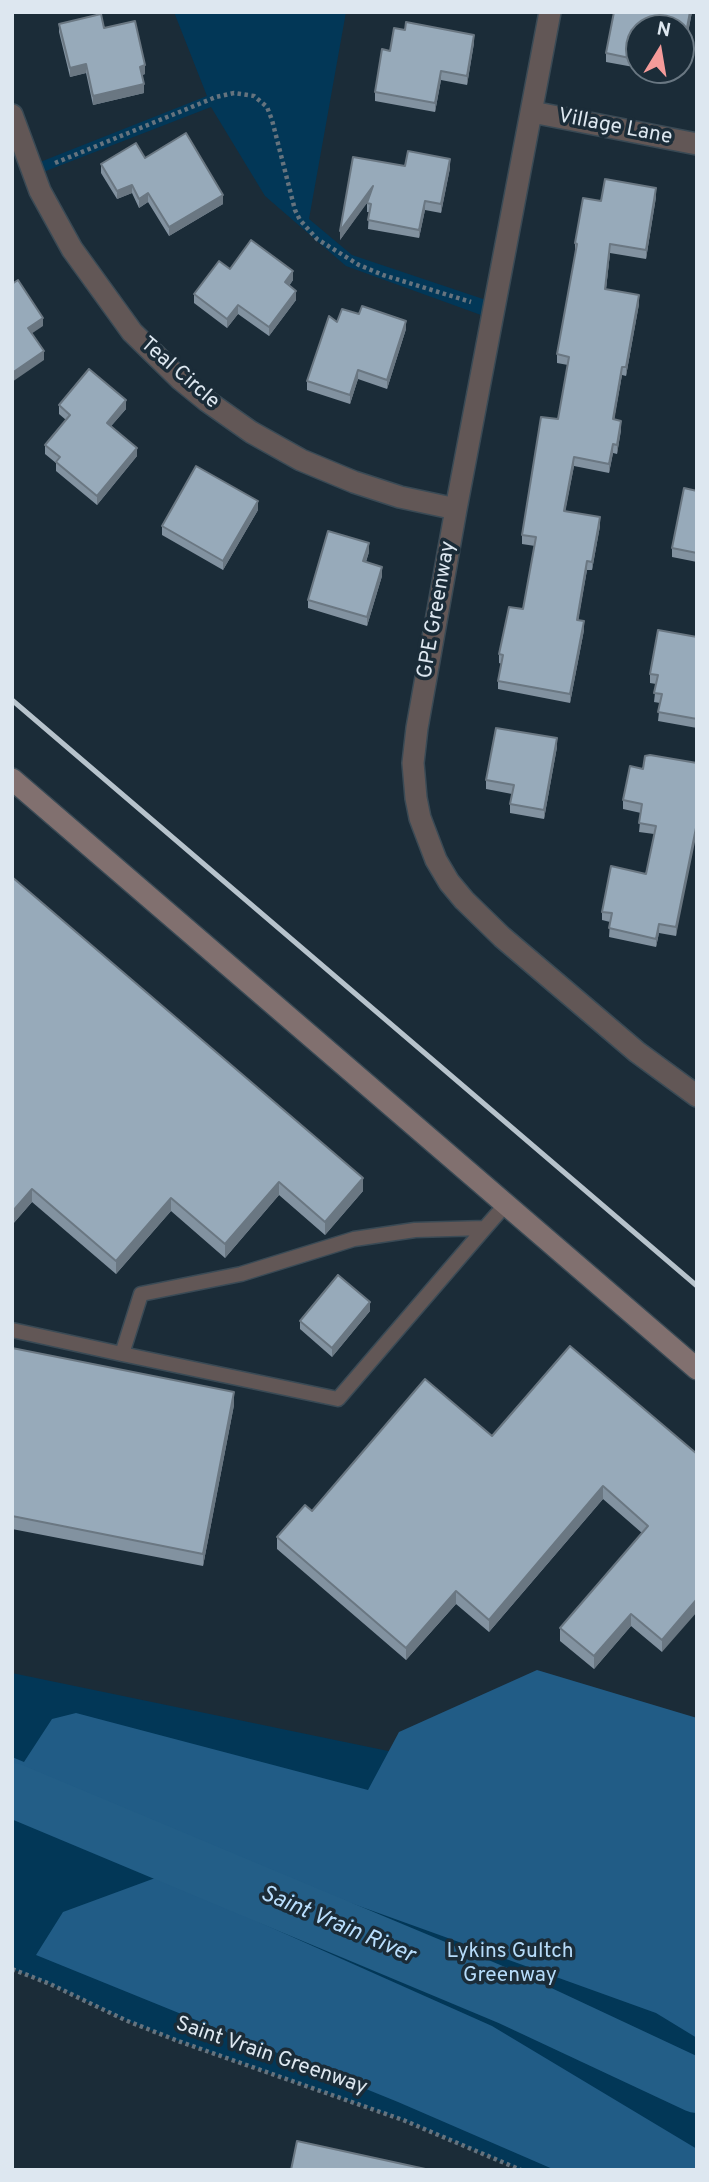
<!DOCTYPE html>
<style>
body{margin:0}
#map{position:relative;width:709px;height:2182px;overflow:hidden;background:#1b2c38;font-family:Overpass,sans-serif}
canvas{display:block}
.frame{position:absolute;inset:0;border:14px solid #dde7f0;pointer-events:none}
.north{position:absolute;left:625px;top:14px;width:70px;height:70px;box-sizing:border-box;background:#1b2c38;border:2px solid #697782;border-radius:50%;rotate:11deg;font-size:19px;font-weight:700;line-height:28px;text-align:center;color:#dde7f0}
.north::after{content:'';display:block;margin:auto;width:24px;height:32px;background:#f59b9a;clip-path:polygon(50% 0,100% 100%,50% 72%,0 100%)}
</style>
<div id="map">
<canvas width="709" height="2182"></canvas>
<div class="frame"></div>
<div class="north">N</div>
</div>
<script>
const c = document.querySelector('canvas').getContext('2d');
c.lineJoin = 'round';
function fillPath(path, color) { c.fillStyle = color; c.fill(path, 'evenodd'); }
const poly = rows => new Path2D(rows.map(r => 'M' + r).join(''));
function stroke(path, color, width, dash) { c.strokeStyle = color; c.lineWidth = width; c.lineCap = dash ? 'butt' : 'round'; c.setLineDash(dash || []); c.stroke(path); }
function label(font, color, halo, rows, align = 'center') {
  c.font = font + ' Overpass,sans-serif'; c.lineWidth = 7; c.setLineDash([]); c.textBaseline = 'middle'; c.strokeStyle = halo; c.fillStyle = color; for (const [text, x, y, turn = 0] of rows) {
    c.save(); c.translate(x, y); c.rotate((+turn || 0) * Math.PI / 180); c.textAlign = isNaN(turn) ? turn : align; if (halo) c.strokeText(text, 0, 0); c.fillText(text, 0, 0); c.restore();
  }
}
fillPath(poly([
 [174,12,346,12,309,219,352,255,495,303,492,319,346,266,265,196,211,107,33,176,30,166,207,96],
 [12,1673,697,1815,697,2170,521,2170,403,2120,178,2041,125,2020,50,1984,12,1969]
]), '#023757');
fillPath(poly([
 [537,1670,697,1718,697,2038,656,2013,12,1781,12,1757,24,1762,52,1719,76,1713,368,1790,399,1732],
 [158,1877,492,2026,697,2149,697,2170,555,2170,398,2102,36,1955,63,1912]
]), '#215c86');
stroke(poly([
 [12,1790,509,1998,697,2086]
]), '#235e87', 54);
const lane = poly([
 [485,1228,415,1230,354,1239,241,1274,141,1294,122,1354,338,1399,485,1228,506,1204],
 [12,1330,122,1354]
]);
const street = poly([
 [550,12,456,509,417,728,413,763,416,798,420,818,436,860,449,882,464,900,502,937,637,1052,697,1096],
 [532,112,697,144],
 [12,115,40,191,72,249,132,332,180,379,207,401,251,432,301,460,354,482,400,497,456,509]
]);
const secondary = poly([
 [12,779,697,1369]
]);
stroke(lane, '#3a4a55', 17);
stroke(street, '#3a4a55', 24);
stroke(secondary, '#3a4a55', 24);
stroke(poly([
 [55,163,216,97,234,93,254,96,267,107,272,120,295,210,300,220,317,239,359,265,383,275,471,302],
 [12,1969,50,1984,125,2020,178,2041,403,2120,521,2170]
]), '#65737e', 4.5, [3.5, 3.5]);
stroke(lane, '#625756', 14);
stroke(street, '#625756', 21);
stroke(secondary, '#81706f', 21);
stroke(poly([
 [12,700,697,1286]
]), '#b7c3cc', 5);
fillPath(poly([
 [614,12,692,12,681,68,639,28,639,68,606,62,606,53],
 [59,24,104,28,145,74,142,75,144,93,93,105,86,73,70,77,59,32],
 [474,43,467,85,441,80,435,112,375,101,375,92,390,51],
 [647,70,681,70,679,76],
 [353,157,405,166,450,168,441,213,425,210,419,238,368,229,369,212,367,212,367,202,340,240],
 [145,158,223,204,169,236,148,202,139,208,132,193,117,199,101,173,101,164],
 [656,197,646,259,610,253,606,289,639,304,626,376,622,375,614,419,621,430,617,454,613,453,609,473,574,466,565,511,600,526,592,570,587,570,578,620,584,630,570,703,498,689,498,681,502,664,499,663,499,654,523,609,535,546,522,544,522,535,558,419,568,365,557,363,557,354,576,252,575,252,575,243,601,201],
 [230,269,293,280,289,286,296,300,269,336,238,314,227,328,194,303,194,294],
 [337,322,406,329,387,389,358,379,350,404,307,390,307,381],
 [59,405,126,409,111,426,137,456,97,505,56,471,56,463,45,454,45,445,66,420,59,414],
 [697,491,697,562,672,557,672,548],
 [258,510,223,570,162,535,162,526],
 [369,552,366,562,382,576,367,626,308,608,308,600],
 [697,637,697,728,658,721,660,703,654,702,656,684,650,683,650,674],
 [557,747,544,819,510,813,510,804,512,794,486,789,486,780],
 [697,763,676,936,659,933,656,947,609,937,610,922,602,920,602,912,646,874,654,834,639,832,641,813,623,809,623,800,643,769],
 [12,877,363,1191,325,1235,279,1195,225,1258,171,1211,116,1274,32,1202,12,1225],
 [370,1311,332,1357,300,1329,300,1321],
 [12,1348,234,1405,203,1566,12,1529],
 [492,1436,697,1454,662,1652,631,1626,594,1669,560,1641,560,1628,642,1533,603,1499,489,1632,456,1604,406,1660,277,1549,277,1537,312,1511]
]), '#8292a0');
fillPath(poly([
 [690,12,692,12,681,68,681,59],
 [474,35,474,43,467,85,467,76],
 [86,64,86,73,70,77,70,68],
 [145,65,145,74,140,76,140,67],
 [441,71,441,80,435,112,435,103],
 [144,84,144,93,93,105,93,96],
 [450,159,450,168,441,213,441,204],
 [132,185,132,193,117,199,117,191],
 [373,186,373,195,340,240,340,231],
 [656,188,656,197,646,259,646,250],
 [148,193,148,202,139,208,139,199],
 [223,195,223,204,169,236,169,227],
 [425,201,425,210,419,238,419,230],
 [610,244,610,253,605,298,605,289],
 [293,271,293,280,285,291,285,282],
 [296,291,296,300,269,336,269,327],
 [639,295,639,304,626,376,626,367],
 [238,305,238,314,227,328,227,319],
 [43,318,43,326,28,336,28,328],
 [406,321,406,329,387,389,387,380],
 [44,351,44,360,12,382,12,373],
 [622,367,622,375,613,428,613,419],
 [358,370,358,379,350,404,350,395],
 [126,400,126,409,107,431,107,423],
 [621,421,621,430,617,454,617,445],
 [613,444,613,453,609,473,609,464],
 [137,448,137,456,97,505,97,496],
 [574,457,574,466,564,519,564,511],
 [258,501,258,510,223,570,223,561],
 [600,517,600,526,592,570,592,562],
 [369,543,369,552,363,570,363,561],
 [587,561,587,570,577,629,577,620],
 [382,567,382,576,367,626,367,617],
 [584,621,584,630,570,703,570,694],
 [557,738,557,747,544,819,544,810],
 [697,823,697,832,676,936,676,927],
 [659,924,659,933,656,947,656,939],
 [363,1178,363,1191,325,1235,325,1222],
 [279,1182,279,1195,225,1258,225,1244],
 [32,1189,32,1202,12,1225,12,1212],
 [171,1198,171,1211,116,1274,116,1261],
 [370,1302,370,1311,332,1357,332,1348],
 [234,1392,234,1405,203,1566,203,1554],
 [603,1486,603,1499,489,1632,489,1620],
 [456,1591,456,1604,406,1660,406,1648],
 [697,1599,697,1612,662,1652,662,1640],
 [631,1614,631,1626,594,1669,594,1656]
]), '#6a7782');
const building = poly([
 [614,12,690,12,681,59,681,28,639,28,639,60,606,53,614,12],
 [101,14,104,28,135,21,145,65,140,67,144,84,93,96,86,64,70,68,59,24,101,14],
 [406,22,474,35,467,76,441,71,435,103,375,92,382,49,390,51,394,28,405,30,406,22],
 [186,133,223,195,169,227,148,193,139,199,132,185,117,191,101,164,136,143,145,158,186,133],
 [408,151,450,159,441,204,425,201,419,230,368,220,371,204,367,203,373,186,340,231,353,157,405,166,408,151],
 [605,179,656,188,646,250,610,244,605,289,639,295,626,367,622,367,613,419,621,421,617,445,613,444,609,464,574,457,564,511,600,517,592,562,587,561,577,620,584,621,570,694,498,681,503,655,499,654,509,607,523,609,536,537,522,535,541,417,558,419,569,357,557,354,577,244,575,243,583,198,601,201,605,179],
 [251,240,293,271,285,282,296,291,269,327,238,305,227,319,194,294,219,261,230,269,251,240],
 [18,280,43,318,28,328,44,351,12,373,12,284,18,280],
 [362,306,406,321,387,380,358,370,350,395,307,381,329,316,337,322,342,309,359,314,362,306],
 [89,369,126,400,107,423,137,448,97,496,56,462,60,457,45,445,70,415,59,405,89,369],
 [196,466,258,501,223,561,162,526,196,466],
 [684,488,697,491,697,553,672,548,684,488],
 [328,531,369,543,363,561,382,567,367,617,308,600,328,531],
 [658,630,697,637,697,719,658,712,662,694,654,693,658,675,650,674,658,630],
 [496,728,557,738,544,810,510,804,514,785,486,780,496,728],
 [650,755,697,763,697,823,676,927,659,924,656,939,609,928,612,913,602,912,611,866,646,874,656,826,639,823,642,804,623,800,630,766,643,769,645,756,650,755],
 [12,877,363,1178,325,1222,279,1182,225,1244,171,1198,116,1261,32,1189,12,1212,12,877],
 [338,1275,370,1302,332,1348,300,1321,338,1275],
 [570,1346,697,1454,697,1599,662,1640,631,1614,594,1656,560,1628,648,1526,603,1486,489,1620,456,1591,406,1648,277,1537,305,1505,312,1511,425,1379,492,1436,570,1346],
 [12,1348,234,1392,203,1554,12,1516,12,1348],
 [297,2141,430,2170,291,2170,297,2141]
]);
fillPath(building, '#97aaba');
stroke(building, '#6a7782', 2);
label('21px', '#dde7f0', '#1b2c38', [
 ["Village Lane",615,128,11],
 ["Teal Circle",179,374,41],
 ["GPE Greenway",438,610,-80],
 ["Saint Vrain Greenway",271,2057,19]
]);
label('21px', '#b6dbf9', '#1b2c38', [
 ["Lykins Gultch",510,1953],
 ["Greenway",510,1977]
]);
label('italic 23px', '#b9defd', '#1b2c38', [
 ["Saint Vrain River",337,1926,23]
]);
</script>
